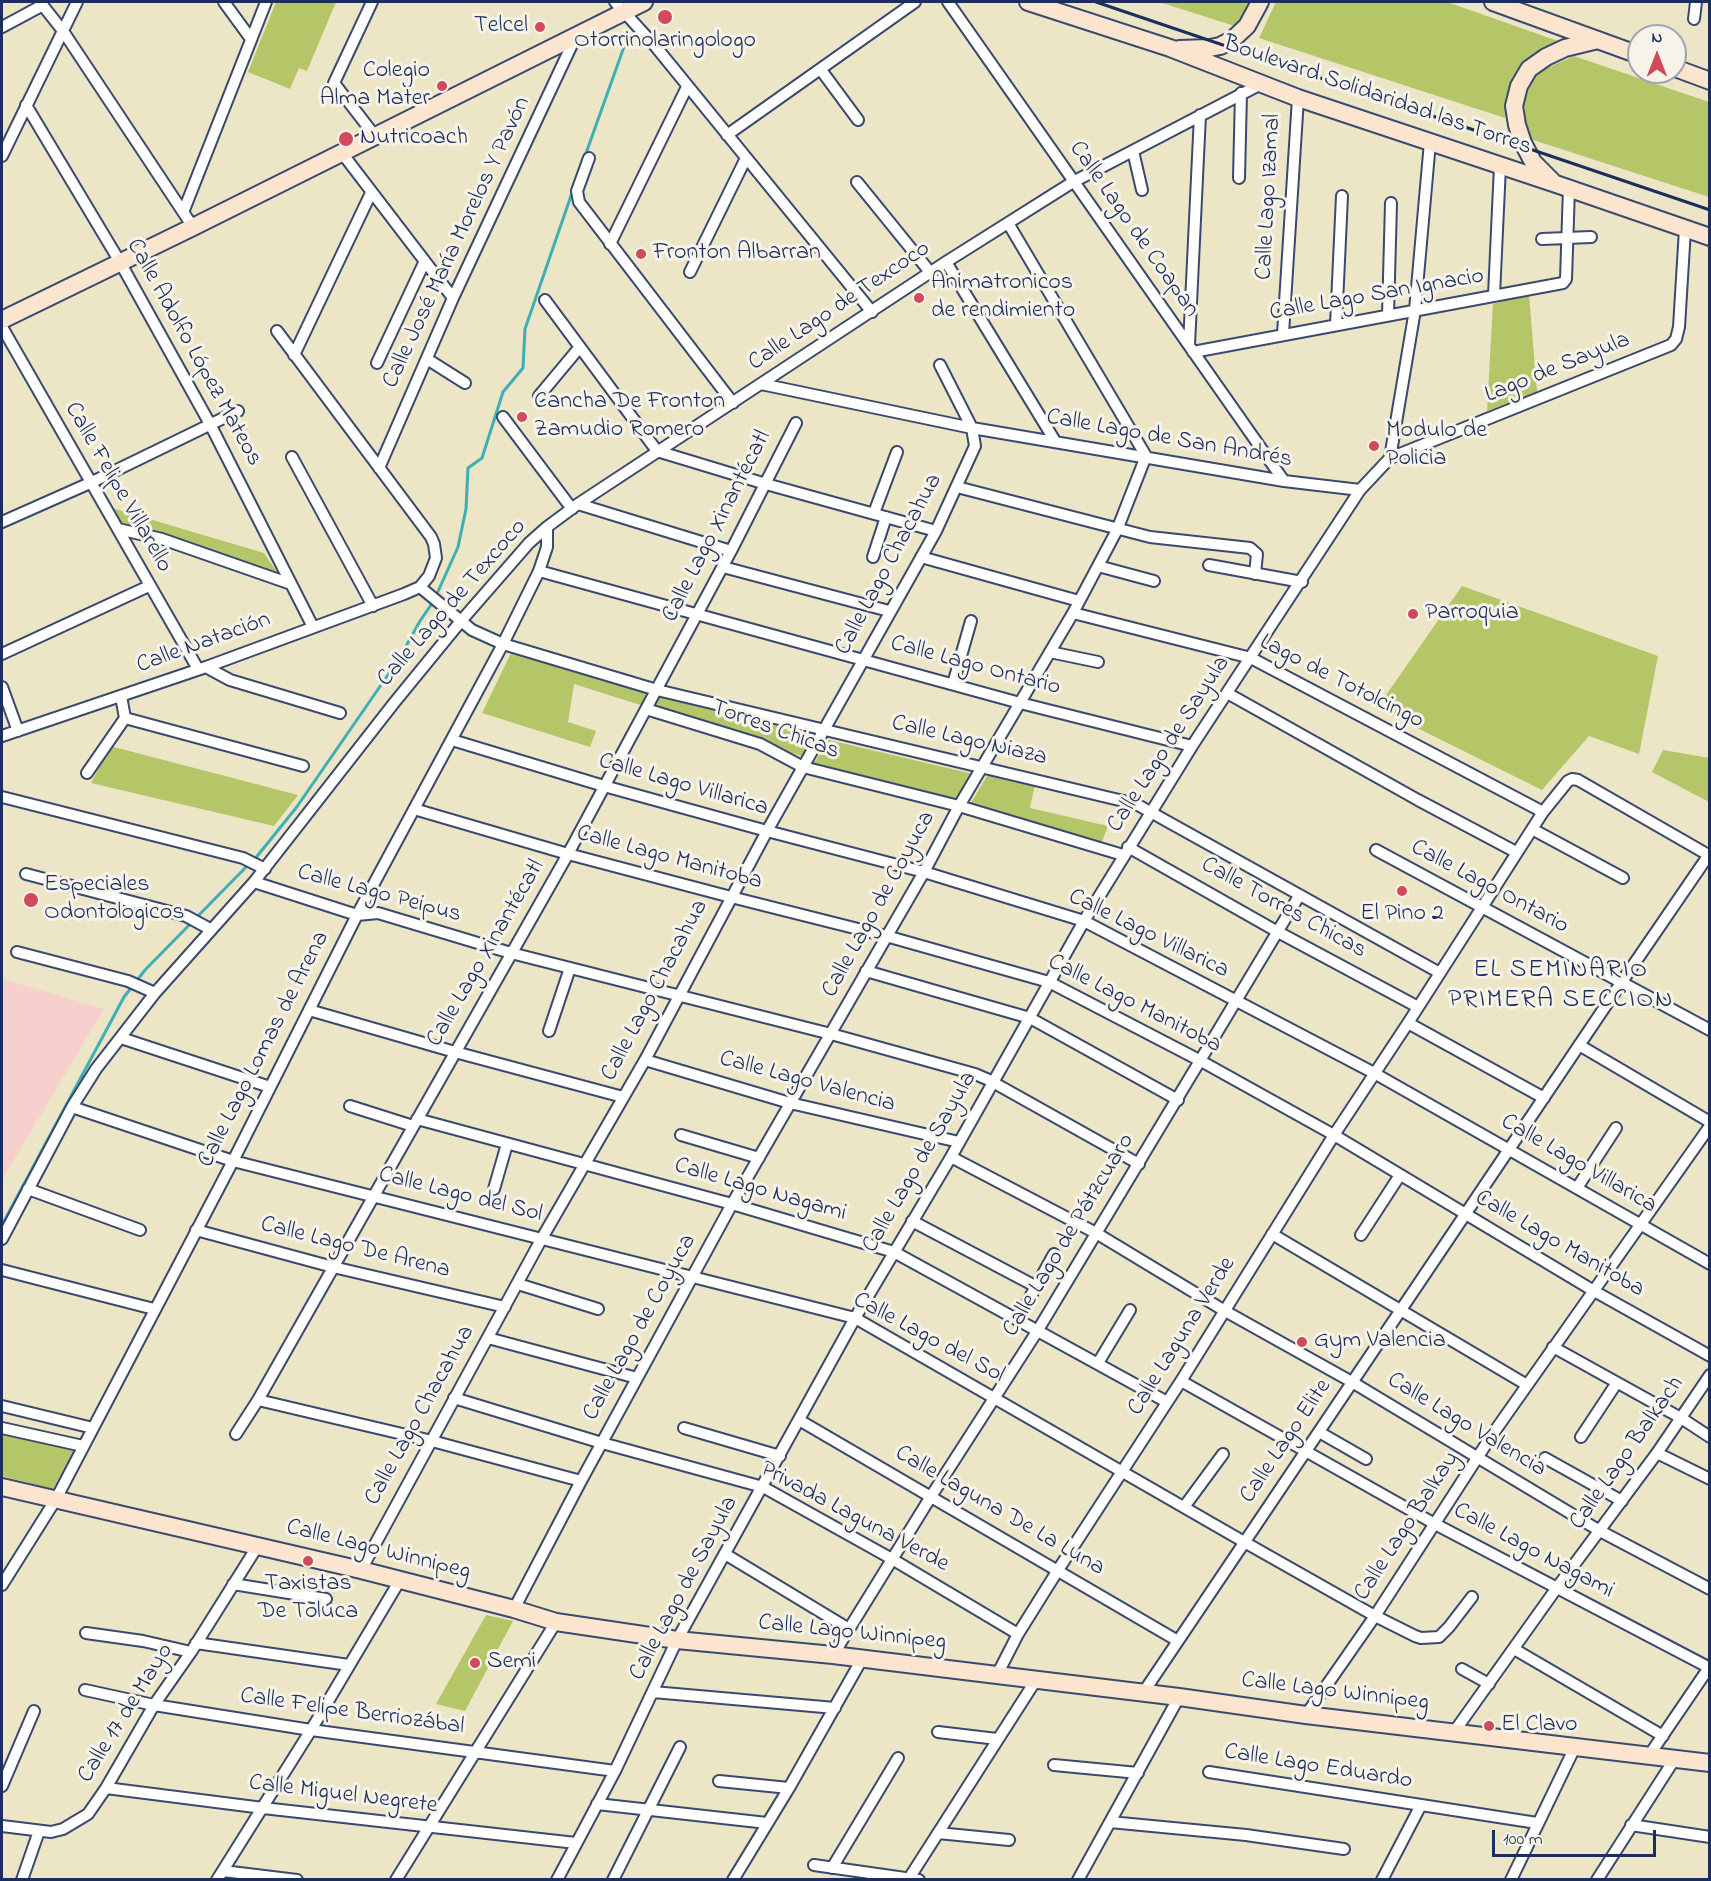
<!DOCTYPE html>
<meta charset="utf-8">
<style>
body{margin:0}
#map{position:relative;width:1711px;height:1881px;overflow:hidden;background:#ece5c6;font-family:"Indie Flower",sans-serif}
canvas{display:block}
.frame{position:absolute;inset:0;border:3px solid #1b2f5e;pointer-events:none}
.north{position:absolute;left:1627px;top:24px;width:60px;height:60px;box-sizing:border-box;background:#f7f3e8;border:2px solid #9fa5b1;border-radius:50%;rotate:0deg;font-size:16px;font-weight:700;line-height:24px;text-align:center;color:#1b2f5e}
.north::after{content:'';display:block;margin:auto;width:21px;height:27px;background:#d1495b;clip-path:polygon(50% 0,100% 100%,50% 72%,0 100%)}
.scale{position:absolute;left:1492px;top:1830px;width:164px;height:27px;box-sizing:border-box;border:3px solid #1b2f5e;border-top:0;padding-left:8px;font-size:18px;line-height:21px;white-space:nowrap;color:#1b2f5e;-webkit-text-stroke:4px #f7f3e8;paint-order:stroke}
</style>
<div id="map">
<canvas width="1711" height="1881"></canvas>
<div class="frame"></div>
<div class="north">N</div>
<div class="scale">100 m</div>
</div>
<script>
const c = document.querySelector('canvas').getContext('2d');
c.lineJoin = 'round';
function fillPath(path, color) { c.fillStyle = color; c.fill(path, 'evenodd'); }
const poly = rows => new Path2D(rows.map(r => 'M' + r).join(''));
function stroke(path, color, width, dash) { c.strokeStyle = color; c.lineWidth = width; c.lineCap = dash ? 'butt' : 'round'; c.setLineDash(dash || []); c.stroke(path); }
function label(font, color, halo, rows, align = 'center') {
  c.font = font + ' "Indie Flower",sans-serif'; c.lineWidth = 6; c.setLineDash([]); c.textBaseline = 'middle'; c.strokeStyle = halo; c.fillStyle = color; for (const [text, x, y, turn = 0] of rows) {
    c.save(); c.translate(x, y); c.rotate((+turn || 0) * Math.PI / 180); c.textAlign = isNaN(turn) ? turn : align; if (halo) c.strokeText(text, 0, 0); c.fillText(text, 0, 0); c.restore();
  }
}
fillPath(poly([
 [2,979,104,1009,3,1178,2,1189]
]), '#f7d0ce');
fillPath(poly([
 [276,2,336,2,307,71,299,68,290,89,248,72],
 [1159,2,1255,2,1238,27],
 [1276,2,1447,2,1558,41,1524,62,1505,118,1259,38],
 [1574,56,1709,102,1709,197,1521,136,1519,126,1527,77],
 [1529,294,1537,392,1487,411,1493,304],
 [112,508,264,553,277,572,122,524],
 [1462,586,1658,656,1639,754,1589,736,1542,790,1377,708],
 [512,651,815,737,804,757,574,684,568,722,596,731,590,747,482,713],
 [829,740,973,774,957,800,814,763],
 [110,746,298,795,274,826,91,783],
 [1663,750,1709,758,1709,802,1652,772],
 [989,773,1035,784,1030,808,1108,826,1101,844,967,809],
 [2,1433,75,1449,53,1489,2,1476],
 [486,1615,513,1621,465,1711,436,1704]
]), '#b5c669');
stroke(poly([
 [585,156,625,44],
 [436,596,458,547,466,509,468,468,482,458,503,392,523,368,525,329,573,190],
 [254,860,296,808,399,659,420,621,433,602],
 [2,1225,124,997,145,970,249,864]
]), '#3eafb6', 3);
const street = poly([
 [40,2,63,31,193,227],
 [224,2,251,39],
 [372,2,334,83,375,136],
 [615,2,656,47,872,312],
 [948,2,1284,481],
 [1694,19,1696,2],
 [2,27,43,5],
 [821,70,858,120],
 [26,105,120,262,210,424,313,627],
 [727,135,915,2],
 [1133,151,1142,190],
 [342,153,453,298],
 [2,156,77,2],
 [589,158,577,191,579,202,733,403],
 [1239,178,1241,93],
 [857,182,930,272],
 [184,210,266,2],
 [1542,239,1591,237],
 [610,244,687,87],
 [946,262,1055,441],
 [690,272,746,158],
 [1494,295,1500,166],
 [545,300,657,451,766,484,936,531],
 [1388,315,1391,203],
 [1336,325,1342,196],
 [2,327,198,669],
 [1283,334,1298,98],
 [1189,345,1200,115],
 [1193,352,1563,283,1566,279,1569,188],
 [294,355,371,193],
 [427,359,465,383],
 [377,363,424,263],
 [761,384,972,428,1284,481,1360,490],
 [539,396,579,348],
 [503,417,572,509],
 [292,457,373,606],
 [1390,458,1415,310,1430,142],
 [379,468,453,298,576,36],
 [957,487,1150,537,1250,548,1257,554,1255,574],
 [578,504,731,551],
 [874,513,897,452],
 [2,522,90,483,238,411],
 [118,529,162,539,291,584],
 [873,557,886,517],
 [921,557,1079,601],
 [1209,565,1302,582],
 [1098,566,1154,581],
 [723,567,889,611],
 [539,571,1020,703,1192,746],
 [420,587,472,630,503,644,657,690,1136,804,1440,973],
 [1073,613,1251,658,1543,812],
 [1050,652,1098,662],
 [2,654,149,586],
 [206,667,230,680,340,713],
 [953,684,971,621],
 [2,687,18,731],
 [1227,693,1418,800,1516,852],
 [121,696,125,718,303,766],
 [646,709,760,744,803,767,959,806,1123,855],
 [2,736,206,667,404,594,420,587,429,576,436,558,434,544,431,537,277,331],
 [452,740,604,786,767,831,924,872,1084,921,1374,1073,1710,1264],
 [87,773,125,718],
 [2,797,243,858,265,869],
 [414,809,568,854,731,897,886,936,1049,982,1201,1061,1334,1135,1594,1291,1710,1356],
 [1532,829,1623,878],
 [1128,847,1278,932,1418,1007],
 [1376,850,1710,1030],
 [26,874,186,916,210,929],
 [254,882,357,915,378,913,511,953,831,1034,975,1074,989,1080,1139,1164],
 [17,952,128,981,155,993],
 [866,971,1030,1018,1178,1100],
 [309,1010,455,1052,623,1097],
 [1408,1023,1544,1098],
 [549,1031,570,968],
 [121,1038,270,1087],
 [1579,1045,1710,1122],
 [645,1060,790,1103,959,1142],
 [350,1106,413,1126],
 [72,1107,233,1161,855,1318,1246,1543,1375,1616,1415,1636,1421,1638,1439,1637,1449,1627,1472,1597],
 [417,1119,732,1204,894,1252,1167,1402],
 [681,1135,759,1158],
 [951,1157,1096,1233,1225,1311,1352,1382,1600,1531,1710,1589],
 [1577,1188,1616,1128],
 [28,1189,140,1230],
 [494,1189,507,1144],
 [912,1221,1035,1286],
 [196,1230,333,1267,505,1307],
 [1272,1234,1527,1385],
 [1361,1235,1400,1175],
 [2,1239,72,1107,96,1069,155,993,254,882,394,703,461,621,529,543,547,527,578,504,946,262,1073,182,1261,84],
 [2,1270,154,1309],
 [518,1284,598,1309],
 [1018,1319,1054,1254],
 [488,1338,637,1378],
 [1553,1347,1681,1418,1710,1437],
 [1098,1363,1130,1310],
 [1181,1381,1435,1524,1710,1668],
 [454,1398,602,1443,763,1487,892,1559,1018,1634],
 [258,1400,432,1441,581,1481],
 [2,1406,93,1428],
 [799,1420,1178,1641],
 [2,1428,83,1446],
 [684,1428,780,1456],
 [1319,1432,1366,1459],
 [236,1434,258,1400,568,854,731,551,796,423],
 [1581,1437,1616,1384],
 [1657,1453,1710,1479],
 [1545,1458,1622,1501],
 [1184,1507,1223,1454],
 [725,1554,849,1629],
 [361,1570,542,1238,645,1060,767,831,936,531,975,446,972,428,940,365],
 [233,1584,326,1599],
 [2,1585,56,1499,233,1161,357,915,503,644,539,571,547,547,547,527],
 [514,1609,581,1481,732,1204,924,872,959,806,1073,613,1117,530,1146,456,1008,223],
 [86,1633,143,1641,191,1652],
 [196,1643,349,1665],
 [1514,1649,1663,1736],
 [833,1655,930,1498,1038,1330,1299,896],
 [1462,1669,1489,1684],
 [997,1675,1018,1634,1058,1570,1181,1381,1334,1135,1408,1023,1543,812,1568,781,1572,779,1578,780,1710,856],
 [85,1690,154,1705,311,1730,615,1771],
 [653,1692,835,1708],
 [1143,1693,1621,983,1708,856],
 [1306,1715,1375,1616,1492,1435,1710,1126],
 [938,1732,997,1739],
 [1454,1732,1556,1589,1657,1453,1710,1375],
 [1648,1757,1710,1666],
 [1054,1765,1138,1773],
 [1209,1772,1537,1823],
 [719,1781,789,1788],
 [2,1786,34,1711],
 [106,1788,263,1808,576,1843],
 [597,1804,767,1823],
 [1110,1822,1246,1835,1344,1849],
 [1631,1825,1710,1837],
 [2,1826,51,1832,63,1829,88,1814,106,1788,154,1705,191,1652,257,1547],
 [938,1833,1009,1840],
 [814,1865,919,1880],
 [832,1868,898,1758],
 [223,1871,297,1880],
 [22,1880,39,1831],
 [217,1880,311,1730,400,1580],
 [396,1880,556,1622],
 [557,1880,615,1771,677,1640,855,1318,951,1157,1084,921,1192,746,1360,490,1390,458,1671,345,1676,339,1679,327,1685,229],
 [613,1880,680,1747],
 [733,1880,789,1788,862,1659],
 [908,1880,1036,1680],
 [1078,1880,1179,1697],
 [1382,1880,1421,1805],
 [1511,1880,1575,1747],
 [1597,1880,1674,1760]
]);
const secondary = poly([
 [1028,2,1170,48,1298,98,1556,184,1710,237],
 [1493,2,1639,55],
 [1179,49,1210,48,1220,46,1232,40,1247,26,1260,2],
 [1675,68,1710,81],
 [1552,181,1533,162,1523,143,1517,125,1514,106,1519,86,1529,69,1546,57,1565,48,1598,40],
 [2,320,193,227,644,2],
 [2,1487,361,1570,514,1609,556,1622,677,1640,833,1655,997,1675,1179,1697,1306,1715,1710,1763]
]);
stroke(street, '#3a4a6e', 14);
stroke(secondary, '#3a4a6e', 20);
stroke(street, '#fff', 10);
stroke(secondary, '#fce5cf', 16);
stroke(poly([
 [1096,2,1710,210]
]), '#1b2f5e', 3);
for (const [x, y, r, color] of [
 [665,17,8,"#d1495b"],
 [540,27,6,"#d1495b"],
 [442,86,6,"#d1495b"],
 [346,139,8,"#d1495b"],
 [641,254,6,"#d1495b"],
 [919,298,6,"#d1495b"],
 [522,417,6,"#d1495b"],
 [1374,446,6,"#d1495b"],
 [1413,614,6,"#d1495b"],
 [1402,891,6,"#d1495b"],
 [31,900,8,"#d1495b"],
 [1302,1342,6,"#d1495b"],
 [308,1561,6,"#d1495b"],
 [475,1663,6,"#d1495b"],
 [1489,1726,6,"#d1495b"]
]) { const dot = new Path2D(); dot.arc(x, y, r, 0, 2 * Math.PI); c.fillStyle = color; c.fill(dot); stroke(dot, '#f7f3e8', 2); }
label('24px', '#1b2f5e', '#f7f3e8', [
 ["Telcel",528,27,"right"],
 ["Otorrinolaringologo",665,42,"center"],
 ["Colegio",430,72,"right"],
 ["Alma Mater",430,100,"right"],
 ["Nutricoach",360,139],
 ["Fronton Albarran",653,254],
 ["Animatronicos",931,284],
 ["de rendimiento",931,312],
 ["Cancha De Fronton",534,403],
 ["Zamudio Romero",534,431],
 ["Modulo de",1386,432],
 ["Policia",1386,460],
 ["Parroquia",1425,614],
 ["Especiales",44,886],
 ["Odontologicos",44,914],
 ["El Pino 2",1402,915,"center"],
 ["Gym Valencia",1314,1342],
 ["Taxistas",308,1585,"center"],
 ["De Toluca",308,1613,"center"],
 ["Semi",487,1663],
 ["El Clavo",1501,1726]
], 'left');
label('24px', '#1b2f5e', '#f7f3e8', [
 ["Boulevard Solidaridad las Torres",1377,97,19],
 ["Calle Lago Izamal",1270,197,-87],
 ["Calle Lago de Coapan",1133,230,55],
 ["Calle José María Morelos Y Pavón",458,243,-65],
 ["Calle Lago San Ignacio",1377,296,-10],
 ["Calle Lago de Texcoco",840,307,-34],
 ["Calle Adolfo López Mateos",193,353,61],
 ["Lago de Sayula",1558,369,-22],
 ["Calle Lago de San Andrés",1169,440,10],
 ["Calle Felipe Villarello",117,488,60],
 ["Calle Lago Xinantécatl",718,527,-63],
 ["Calle Lago Chacahua",890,565,-62],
 ["Calle Lago de Texcoco",453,604,-49],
 ["Calle Natación",204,644,-20],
 ["Calle Lago Ontario",975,667,15],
 ["Lago de Totolcingo",1341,683,27],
 ["Torres Chicas",775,731,20],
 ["Calle Lago Niaza",969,742,13],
 ["Calle Lago de Sayula",1170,745,-57],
 ["Calle Lago Villarica",683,786,16],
 ["Calle Lago Manitoba",669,859,15],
 ["Calle Lago Ontario",1489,888,28],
 ["Calle Lago Peipus",379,895,15],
 ["Calle Lago de Coyuca",880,905,-61],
 ["Calle Torres Chicas",1283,909,29],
 ["Calle Lago Villarica",1148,935,26],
 ["Calle Lago Xinantécatl",487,954,-60],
 ["Calle Lago Chacahua",656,991,-62],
 ["Calle Lago Manitoba",1134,1005,27],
 ["Calle Lago Lomas de Arena",265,1050,-63],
 ["Calle Lago Valencia",807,1083,15],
 ["Calle Lago de Sayula",921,1163,-60],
 ["Calle Lago Villarica",1578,1165,30],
 ["Calle Lago Nagami",760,1191,16],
 ["Calle Lago del Sol",460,1196,14],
 ["Calle Lago de Pátzcuaro",1070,1236,-59],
 ["Calle Lago Manitoba",1559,1245,30],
 ["Calle Lago De Arena",355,1249,14],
 ["Calle Lago de Coyuca",641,1328,-61],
 ["Calle Laguna Verde",1183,1337,-58],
 ["Calle Lago del Sol",928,1339,28],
 ["Calle Lago Chacahua",421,1416,-61],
 ["Calle Lago Valencia",1466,1426,31],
 ["Calle Lago Elite",1287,1442,-56],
 ["Calle Lago Balkach",1628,1454,-55],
 ["Calle Laguna De La Luna",999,1512,30],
 ["Privada Laguna Verde",854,1518,28],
 ["Calle Lago Balkay",1408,1527,-57],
 ["Calle Lago Winnipeg",378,1551,14],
 ["Calle Lago Nagami",1533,1552,28],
 ["Calle Lago de Sayula",685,1589,-62],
 ["Calle Lago Winnipeg",852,1634,6],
 ["Calle Lago Winnipeg",1335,1693,7],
 ["Calle Felipe Berriozábal",352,1713,8],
 ["Calle 17 de Mayo",127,1714,-58],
 ["Calle Lago Eduardo",1318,1768,9],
 ["Calle Miguel Negrete",343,1796,7]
]);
c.letterSpacing = '1.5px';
label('26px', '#1b2f5e', '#f7f3e8', [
 ["EL SEMINARIO",1561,972],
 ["PRIMERA SECCION",1561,1002]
]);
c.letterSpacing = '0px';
</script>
